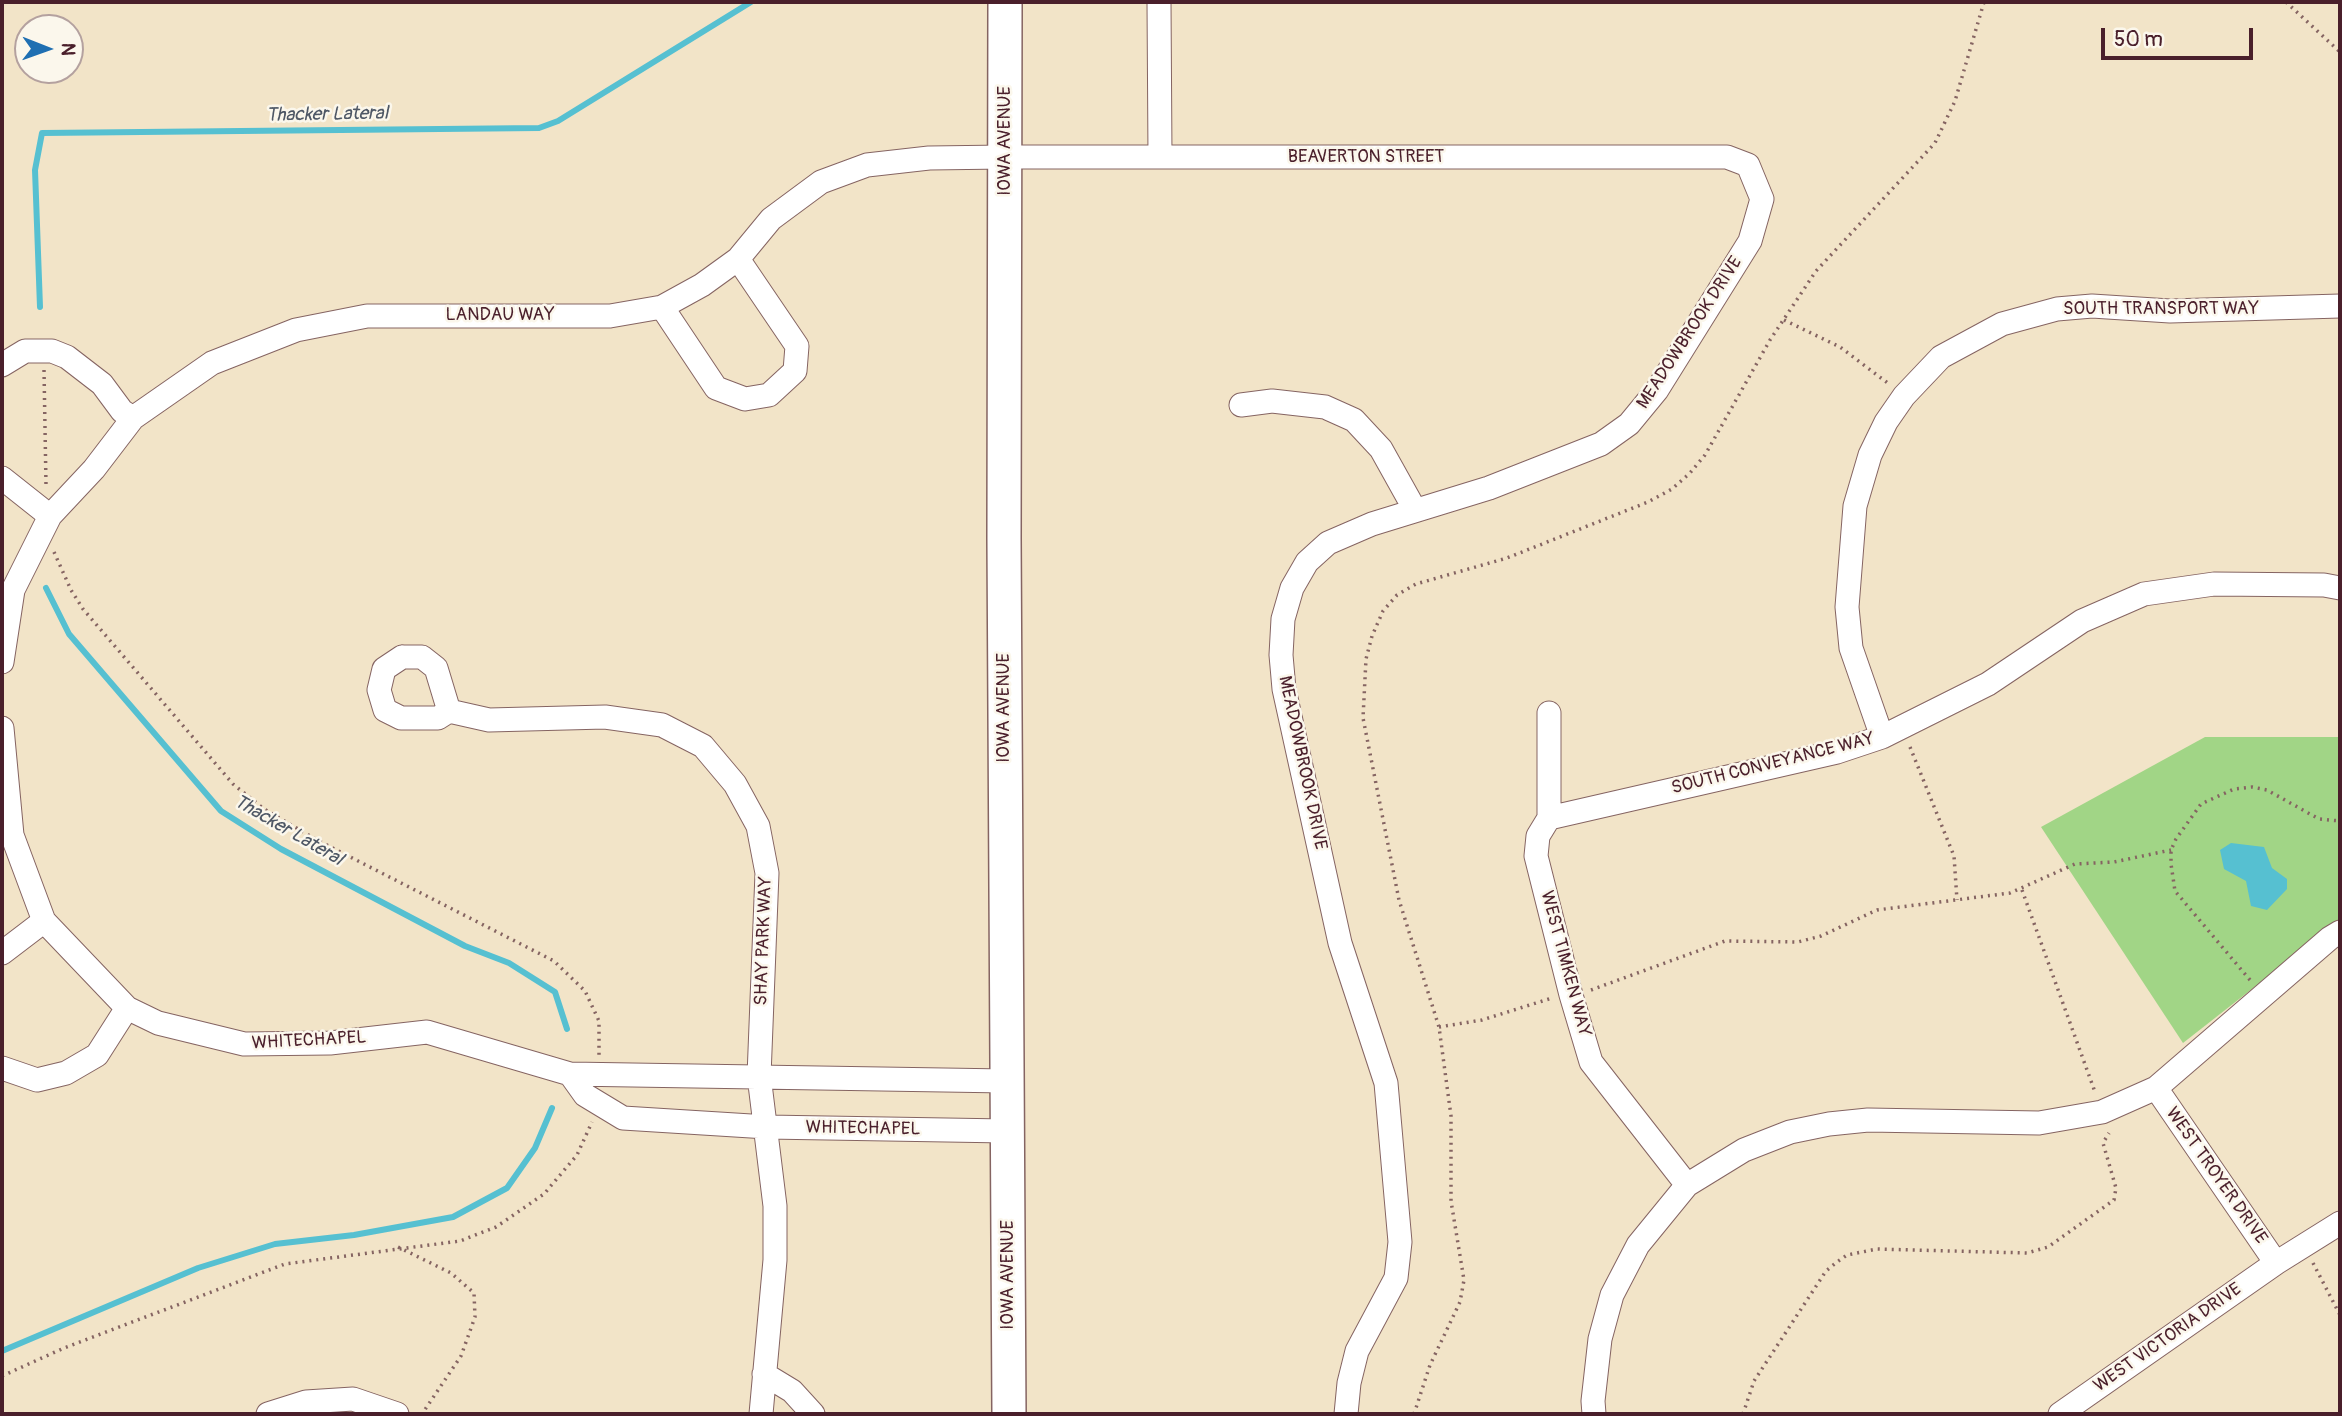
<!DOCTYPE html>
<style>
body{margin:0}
#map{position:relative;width:2342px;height:1416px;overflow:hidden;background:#f2e4c8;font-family:Pangolin,sans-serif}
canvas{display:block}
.frame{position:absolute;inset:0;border:4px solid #4a1f2b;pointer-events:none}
.north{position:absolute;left:14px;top:14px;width:70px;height:70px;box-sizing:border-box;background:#fbf7ec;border:2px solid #b4a19f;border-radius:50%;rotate:91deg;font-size:19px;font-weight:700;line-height:28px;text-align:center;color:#4a1f2b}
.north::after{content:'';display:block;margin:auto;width:24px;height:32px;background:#1f6fb2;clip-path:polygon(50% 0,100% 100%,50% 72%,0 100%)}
.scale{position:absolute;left:2101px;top:28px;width:152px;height:32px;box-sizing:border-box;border:4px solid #4a1f2b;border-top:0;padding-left:9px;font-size:21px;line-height:24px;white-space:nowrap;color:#4a1f2b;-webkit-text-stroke:5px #fbf7ec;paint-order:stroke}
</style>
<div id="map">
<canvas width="2342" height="1416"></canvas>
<div class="frame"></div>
<div class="north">N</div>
<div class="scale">50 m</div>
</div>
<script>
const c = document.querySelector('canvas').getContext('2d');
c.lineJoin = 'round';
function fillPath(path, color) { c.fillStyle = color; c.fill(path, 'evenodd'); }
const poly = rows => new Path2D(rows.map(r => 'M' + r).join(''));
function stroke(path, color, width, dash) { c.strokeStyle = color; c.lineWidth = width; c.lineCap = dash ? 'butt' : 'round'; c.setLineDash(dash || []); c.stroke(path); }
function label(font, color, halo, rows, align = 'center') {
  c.font = font + ' Pangolin,sans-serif'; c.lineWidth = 5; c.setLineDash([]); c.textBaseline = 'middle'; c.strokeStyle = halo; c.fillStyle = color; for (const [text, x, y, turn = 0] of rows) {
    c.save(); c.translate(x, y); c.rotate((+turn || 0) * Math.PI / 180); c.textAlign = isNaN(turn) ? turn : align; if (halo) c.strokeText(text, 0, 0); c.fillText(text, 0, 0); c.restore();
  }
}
fillPath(poly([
 [2205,737,2340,737,2340,920,2183,1043,2041,827]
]), '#a1d586');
fillPath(poly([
 [2231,843,2264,847,2272,868,2287,879,2287,889,2267,910,2251,906,2246,881,2224,869,2220,850]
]), '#56c0d1');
stroke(poly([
 [40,307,35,170,42,133,539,128,558,121,751,2],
 [46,588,69,634,221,811,281,849,465,946,509,963,555,992,567,1029],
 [2,1351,198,1268,275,1244,354,1235,453,1217,507,1188,535,1148,552,1108]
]), '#56c0d1', 6);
const street = poly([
 [1159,2,1160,157],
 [662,307,716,388,745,399,769,395,795,371,797,346,738,259],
 [2,365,25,351,52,351,67,357,102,384,122,411,133,418],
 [1241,405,1272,401,1325,407,1354,420,1381,449,1415,510],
 [2,478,50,516],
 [402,657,422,657,436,668,449,711,438,718,401,718,385,710,379,690,384,669,402,657],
 [2,662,13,590,50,516,94,469,133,418,212,363,296,330,367,316,610,316,662,307,702,285,738,259,771,219,821,182,867,165,929,158,1005,157,1727,157,1748,165,1762,199,1750,241,1657,390,1629,424,1601,444,1489,488,1372,524,1328,543,1307,562,1292,588,1283,619,1281,655,1284,689,1340,943,1386,1083,1400,1242,1396,1278,1357,1351,1349,1383,1346,1414],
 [449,711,489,720,605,717,662,725,703,746,735,784,758,826,767,873,759,1076,775,1206,775,1260,761,1414],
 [1549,713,1549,818,1538,836,1536,856,1571,995,1591,1062,1687,1185],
 [2,728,12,835,44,921,127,1008,158,1023,244,1044,330,1043,427,1032,570,1074,1006,1081],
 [1882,737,1851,648,1847,607,1855,506,1870,455,1886,422,1904,396,1941,357,2002,324,2057,309,2092,306,2170,311,2340,306],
 [1549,818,1837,752,1882,737,1988,684,2082,621,2144,594,2214,584,2324,585,2340,588],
 [2,953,44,921],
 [2,1068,37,1080,66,1073,97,1055,127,1008],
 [570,1074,585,1095,623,1118,767,1127,1006,1131],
 [2156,1088,2276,1263],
 [764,1374,792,1391,813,1414],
 [268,1414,306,1402,353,1399,397,1414],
 [1594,1414,1593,1401,1600,1339,1612,1295,1638,1245,1687,1185,1744,1150,1790,1132,1829,1124,1868,1120,2039,1123,2102,1112,2156,1088,2330,938,2340,932],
 [2060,1414,2276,1263,2340,1223]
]);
const secondary = poly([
 [1005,2,1004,538,1009,1414]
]);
stroke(street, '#856462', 25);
stroke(secondary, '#856462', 36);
stroke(poly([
 [2286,2,2340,52],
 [1784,320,1840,347,1889,384],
 [44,370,46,485],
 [54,552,71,590,83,609,233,784,264,809,317,840,554,961,585,991,599,1021,599,1055],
 [1910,747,1954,856,1957,900],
 [2022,890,2095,1092],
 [2250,980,2175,891,2171,864,2171,850,2176,839,2201,804,2234,789,2252,787,2267,790,2319,819,2340,821],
 [1591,990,1725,941,1798,942,1821,936,1877,910,2010,893,2075,864,2114,862,2171,850],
 [1439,1027,1482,1020,1552,998],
 [398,1247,451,1273,474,1293,475,1317,461,1356,422,1414],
 [2313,1263,2340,1315],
 [2,1376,64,1348,285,1264,460,1241,496,1227,544,1194,577,1155,592,1122],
 [1414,1414,1430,1365,1460,1302,1464,1280,1451,1201,1451,1116,1439,1027,1399,900,1363,718,1366,659,1372,636,1383,611,1397,595,1416,584,1507,558,1648,502,1672,489,1690,473,1705,455,1770,340,1816,271,1935,143,1955,101,1984,2],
 [1743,1414,1754,1381,1826,1271,1837,1262,1847,1255,1877,1249,2027,1253,2048,1247,2114,1200,2116,1188,2103,1143,2109,1133]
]), '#856462', 3.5, [2, 5]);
stroke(street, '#fff', 23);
stroke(secondary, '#fff', 33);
label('18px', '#4a1f2b', '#fbf7ec', [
 ["IOWA AVENUE",1005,141,-90],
 ["BEAVERTON STREET",1366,157],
 ["SOUTH TRANSPORT WAY",2161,309],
 ["LANDAU WAY",500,315],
 ["MEADOWBROOK DRIVE",1690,333,-57],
 ["IOWA AVENUE",1004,708,-90],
 ["MEADOWBROOK DRIVE",1302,763,78],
 ["SOUTH CONVEYANCE WAY",1773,764,-14],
 ["SHAY PARK WAY",764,941,-88],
 ["WEST TIMKEN WAY",1565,964,75],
 ["WHITECHAPEL",309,1041,-3],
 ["WHITECHAPEL",863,1129,1],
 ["WEST TROYER DRIVE",2216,1176,55],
 ["IOWA AVENUE",1008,1275,-90],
 ["WEST VICTORIA DRIVE",2168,1338,-35]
]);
label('italic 19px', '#4e5765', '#fbf7ec', [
 ["Thacker Lateral",327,115,-1],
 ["Thacker Lateral",288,831,30]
]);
</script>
